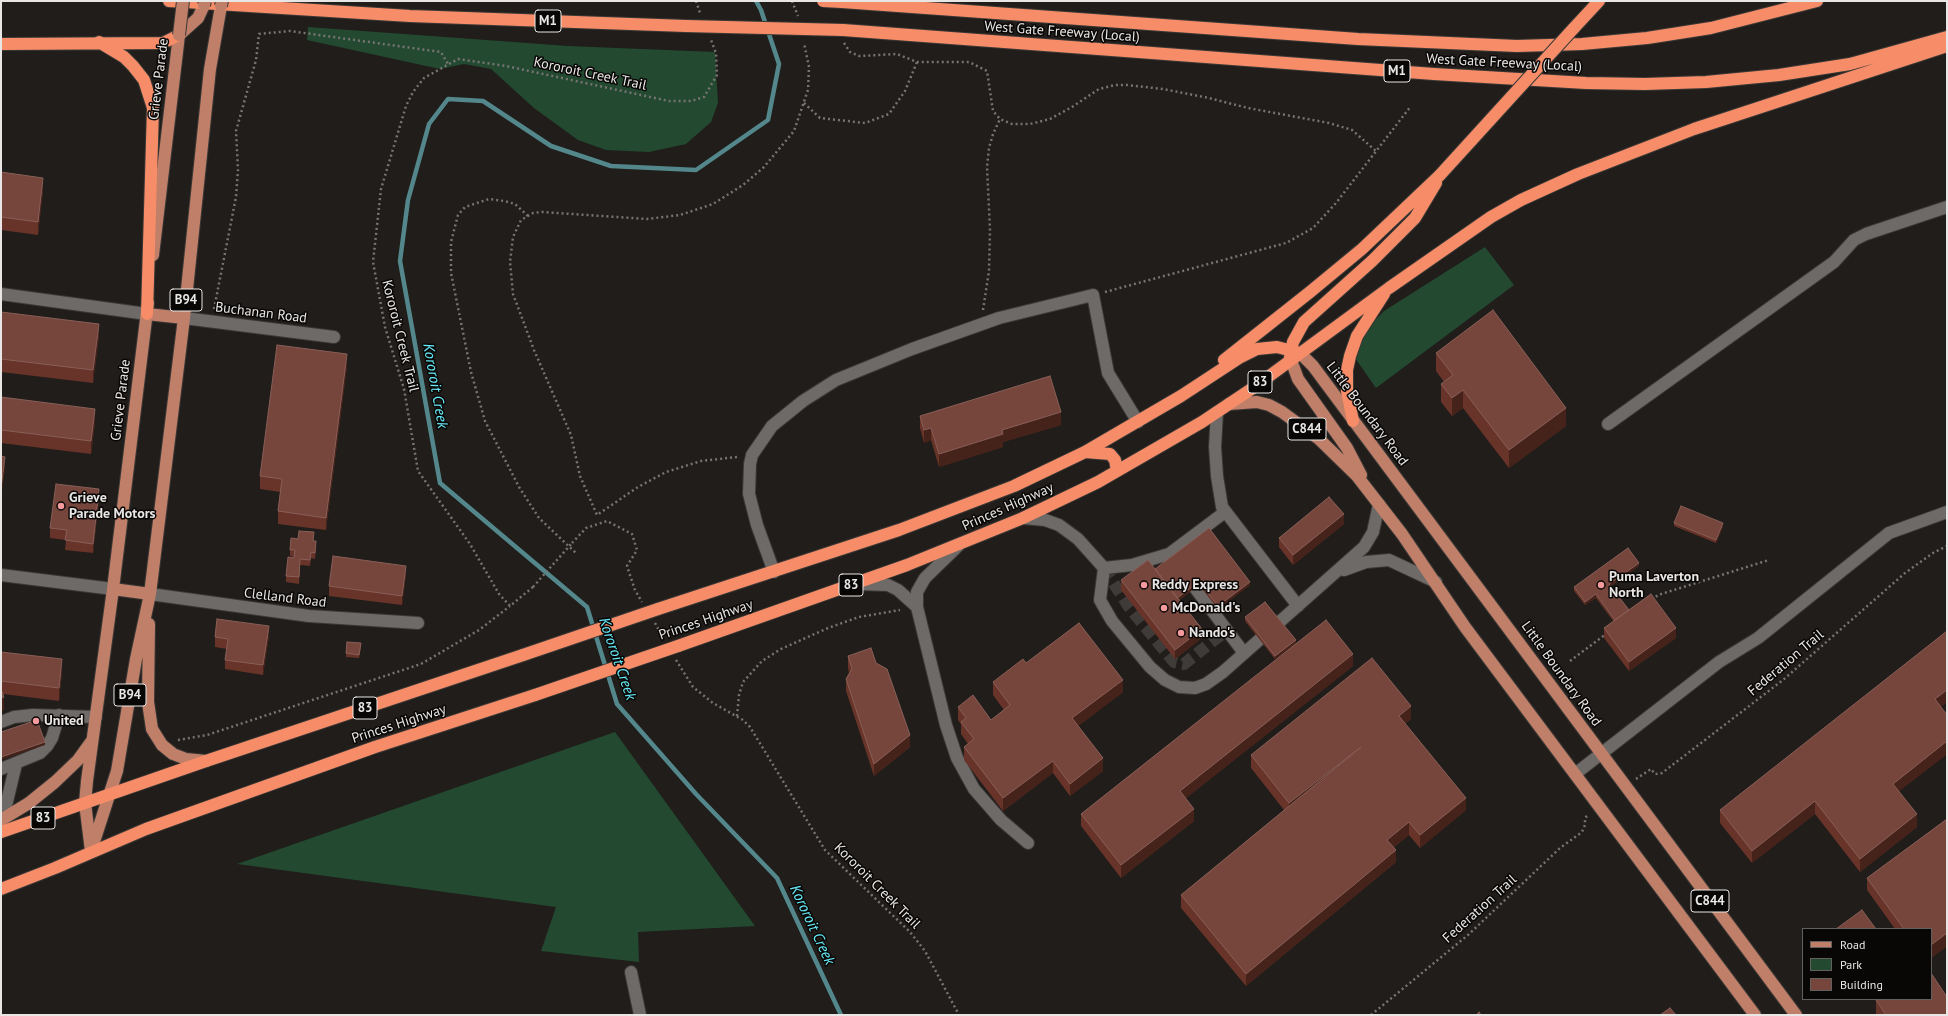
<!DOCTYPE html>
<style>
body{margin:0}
#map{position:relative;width:1948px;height:1016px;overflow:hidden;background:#201d1a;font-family:"PT Sans",sans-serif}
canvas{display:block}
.frame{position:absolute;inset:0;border:2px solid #e9e7e5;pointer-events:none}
.legend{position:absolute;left:1802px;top:928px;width:130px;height:72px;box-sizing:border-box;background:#090706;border:1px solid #63615f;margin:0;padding:5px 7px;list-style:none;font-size:12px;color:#e9e7e5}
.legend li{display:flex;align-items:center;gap:8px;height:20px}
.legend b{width:20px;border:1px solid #63615f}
</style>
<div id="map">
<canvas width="1948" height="1016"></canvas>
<div class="frame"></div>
<ul class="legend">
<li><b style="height:5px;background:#c07f68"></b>Road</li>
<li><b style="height:11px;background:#234a31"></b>Park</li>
<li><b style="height:11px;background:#76463d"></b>Building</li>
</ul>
</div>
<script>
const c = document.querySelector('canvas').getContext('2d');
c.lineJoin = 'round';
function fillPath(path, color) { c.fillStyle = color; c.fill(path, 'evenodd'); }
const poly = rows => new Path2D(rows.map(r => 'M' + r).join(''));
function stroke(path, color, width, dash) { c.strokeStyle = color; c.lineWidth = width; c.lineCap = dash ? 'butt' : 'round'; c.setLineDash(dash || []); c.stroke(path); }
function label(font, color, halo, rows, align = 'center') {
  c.font = font + ' "PT Sans",sans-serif'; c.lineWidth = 3; c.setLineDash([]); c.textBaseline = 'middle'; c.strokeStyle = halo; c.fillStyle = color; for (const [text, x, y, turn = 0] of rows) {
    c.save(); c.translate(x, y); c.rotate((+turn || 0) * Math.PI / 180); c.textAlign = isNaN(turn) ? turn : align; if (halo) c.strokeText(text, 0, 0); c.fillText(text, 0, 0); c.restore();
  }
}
fillPath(poly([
 [308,27,568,46,715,52,718,103,711,122,686,144,649,152,606,150,578,140,534,108,491,69,464,64,440,69,307,40],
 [1485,247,1514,285,1376,388,1355,358,1366,330,1384,311],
 [615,732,755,926,638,932,639,962,541,951,556,907,237,864]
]), '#234a31');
stroke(poly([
 [756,1,761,10,779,64,768,120,696,170,611,166,551,146,483,101,448,99,429,124,408,200,400,261,440,483,587,607,617,704,696,794,777,878,841,1015]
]), '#53878b', 4.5);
stroke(poly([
 [1104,568,1129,607,1174,662,1184,664,1227,630]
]), '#3e3b38', 12, [12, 6]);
const minor = poly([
 [1,294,147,314],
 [184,318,334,337],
 [1217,412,1215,447,1217,476,1222,507,1298,606],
 [1608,424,1834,262,1854,240,1866,234,1947,207],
 [1023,518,1045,520,1059,525,1078,539,1104,568,1100,600,1112,621,1150,667,1165,680,1179,687,1195,688,1206,684,1223,672,1364,547,1373,532,1379,504],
 [959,545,925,578,917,592,917,607,946,725,957,758,974,789,1001,820,1028,843],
 [1104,568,1132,565,1169,554,1225,512],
 [1344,570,1366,562,1389,560,1436,582],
 [774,572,757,525,749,494,750,464,752,455,772,426,803,401,836,380,912,349,999,318,1093,295,1108,373,1138,422],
 [1,575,113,589],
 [1186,576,1244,653],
 [856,584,888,585,898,590,917,607],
 [150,594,309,616,418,623],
 [1,722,14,717,33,715,96,717],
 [1,769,40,753,47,746,52,738,59,715],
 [1575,774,1719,662,1758,638,1889,533,1947,512],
 [3,818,16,764],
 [631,972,640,1015]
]);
const major = poly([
 [153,255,179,35,198,18,204,5],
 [147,314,184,318],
 [1300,353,1313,366,1796,1015],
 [1291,360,1298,379,1347,448,1361,475],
 [1229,404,1257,402,1269,405,1282,412,1319,439,1357,476,1402,534,1465,627,1755,1015],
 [113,589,150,594],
 [149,624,148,702,152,729,162,745,173,754,186,759,206,761],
 [1,820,29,803,55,782,78,760,91,742],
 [92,848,117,771,136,659,150,594,184,318,210,69,221,6],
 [91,851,85,803,87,781,113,589,148,303]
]);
const highway = poly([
 [169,1,410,16,686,26],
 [842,2,1358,39,1517,46,1582,44,1647,38,1711,28,1817,1],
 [1573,29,1599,1],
 [843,30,1434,74,1586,83,1645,84,1706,82,1779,75,1850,64,1947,37],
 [99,42,124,57,133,66,144,80,153,108,147,314],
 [1,44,163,43,179,35],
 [1290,357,1293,342,1304,322,1372,261,1415,218,1436,183],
 [1224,360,1310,292,1362,249,1440,175],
 [1353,421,1347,391,1347,370,1350,356,1357,336,1384,294],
 [1085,452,1110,454,1115,460,1117,471],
 [658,609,899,530,1014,486,1085,452,1181,396,1239,358,1257,349,1277,347,1300,353],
 [678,646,907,565,1023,518,1098,482,1202,422,1253,388,1389,288,1491,217,1521,200,1578,174,1694,129,1947,46],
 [1,832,206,761,523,655],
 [1,889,55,868,146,829,375,747,535,695]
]);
stroke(minor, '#3b3836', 14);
stroke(major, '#3b3836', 14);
stroke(highway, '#3b3836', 14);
stroke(poly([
 [696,1,700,13],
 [792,1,798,16],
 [844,43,850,52,859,56,897,54,917,62,969,62,987,71,993,111,1000,119,1012,124,1030,124,1050,119,1072,107,1099,89,1115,85,1127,85,1163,89,1209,98,1248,108,1329,123,1352,130,1376,151],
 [804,103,820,118,865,123,889,114,905,91,917,62],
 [528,216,515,204,504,201,489,199,465,207,458,215,451,242,451,273,471,372,485,421,519,487,539,518,577,554],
 [1105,292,1286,243,1313,228,1336,203,1411,106],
 [214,309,236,197,238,170,236,131,256,60,259,34,290,31,441,52,448,64],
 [983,310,989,271,990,230,987,167,989,148,993,134,1000,119],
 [737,457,701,461,666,472,638,487,597,515,580,476,571,435,534,350,513,294,510,262,513,237,521,220,533,213,542,212,647,219,680,215,713,204,743,185,764,167,794,131,808,90,809,67,804,43],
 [572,543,586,528,607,521,632,534,637,550,627,566,635,590,642,602],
 [533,587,510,606,499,594,470,544,418,471,404,389,385,327,373,262,381,189,406,106,413,92,424,78,458,59,506,66,669,101,691,101,704,97,717,75,716,53,711,40],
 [1652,600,1658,595,1769,560],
 [655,623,663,638],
 [676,660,693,687,713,703,743,720,750,727,825,850,910,932,925,951,959,1015],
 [1570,661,1606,634],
 [737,716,739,695,743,682,762,661,781,649,828,628,859,617,900,610],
 [178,740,207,735,421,664,479,630,510,606],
 [1636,779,1651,769,1655,774,1662,773,1783,680,1905,573,1933,553,1947,546],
 [1371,1015,1468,935,1560,848,1582,832,1585,825,1585,818,1589,814]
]), '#777472', 2.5, [2, 3]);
stroke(minor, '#6e6a67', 12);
stroke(major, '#c07f68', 12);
stroke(highway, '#f68d68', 12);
const majorBridge = poly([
 [204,5,205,1],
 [221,6,222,1],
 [179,35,183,1]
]);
const highwayBridge = poly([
 [823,1,842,2],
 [686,26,843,30],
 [1440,175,1573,29],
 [523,655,658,609],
 [535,695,678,646]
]);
stroke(majorBridge, '#3b3836', 14, []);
stroke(highwayBridge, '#3b3836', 14, []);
stroke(poly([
 [533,587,572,543]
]), '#777472', 2.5, [2, 3]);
stroke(majorBridge, '#c07f68', 12);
stroke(highwayBridge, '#f68d68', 12);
fillPath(poly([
 [1,172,43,190,38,235,1,230],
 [1,312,99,336,93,383,1,372],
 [1436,353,1566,426,1509,468,1463,408,1452,416,1441,402,1441,384,1444,382,1436,371],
 [347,366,326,530,278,524,278,511,280,492,260,489,260,476],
 [1,397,95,422,91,454,1,443],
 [920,416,1061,425,1003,442,1003,447,939,467,931,440,924,443,920,428],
 [99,499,93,553,65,550,66,540,50,538,50,528],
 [1674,523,1723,527,1716,543,1674,526],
 [1344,524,1293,565,1279,547,1279,538],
 [314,541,316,547,315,559,311,558,310,566,300,565,299,584,286,582,286,576,294,558,294,557,290,556,290,550],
 [1639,566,1611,586,1629,610,1676,638,1629,671,1604,638,1604,628,1614,622,1596,598,1585,605,1574,591,1574,587],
 [1155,569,1250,585,1218,609,1199,585,1179,600,1202,638,1175,659,1121,590,1121,580],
 [406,575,402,605,329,596,329,586],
 [1245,617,1296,644,1275,659,1245,621],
 [269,636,263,675,225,669,225,660,227,649,215,647,215,637],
 [361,647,359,658,346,657,346,653],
 [1,652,62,672,59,701,3,694,4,710,1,711],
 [848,656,876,663,910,747,874,776,846,691,846,679,849,673,848,668],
 [1026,663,1123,692,1078,726,1103,771,1070,796,1053,773,1003,811,964,760,964,747,968,744,961,734,961,724,958,720,958,707,991,720,1004,710,993,695,993,682],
 [1353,666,1186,798,1194,821,1121,878,1081,826,1081,814],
 [1941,707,1947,754,1899,791,1917,827,1860,872,1815,814,1752,863,1720,823,1720,810],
 [1411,719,1405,724,1466,810,1420,848,1409,835,1394,847,1396,862,1246,986,1181,908,1181,895,1284,810,1251,768,1251,755],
 [1947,819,1947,946,1931,958,1931,929,1895,929,1867,890,1867,878],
 [1876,1000,1947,1015,1877,1015,1876,1013]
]), '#683328');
fillPath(poly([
 [43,178,43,190,38,235,38,222],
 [99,324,99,336,93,383,93,370],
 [347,354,347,366,326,530,326,518],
 [1463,390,1463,408,1452,416,1452,398],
 [1566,408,1566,426,1509,468,1509,450],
 [95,409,95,422,91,454,91,441],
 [1061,412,1061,425,1003,442,1003,447,939,467,939,454,1002,430],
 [931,428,931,440,924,443,924,430],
 [5,457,5,469,1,500,1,488],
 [99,489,99,499,93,553,93,544],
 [1344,514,1344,524,1293,565,1293,555],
 [1723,523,1723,527,1716,543,1716,540],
 [300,559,300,565,299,584,299,577],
 [1639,563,1639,566,1609,587,1609,584],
 [406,566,406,575,402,605,402,596],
 [1199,582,1199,585,1174,603,1174,600],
 [1250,582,1250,585,1218,609,1218,606],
 [1596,594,1596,598,1585,605,1585,602],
 [269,626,269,636,263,675,263,665],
 [1676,628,1676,638,1629,671,1629,662],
 [1202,629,1202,638,1175,659,1175,650],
 [1296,640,1296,644,1275,659,1275,656],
 [1353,654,1353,666,1180,803,1180,791],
 [62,659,62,672,59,701,59,688],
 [1123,680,1123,692,1072,731,1072,718],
 [1947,690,1947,702,1935,712,1935,699],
 [4,697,4,710,1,711,1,698],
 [1411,706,1411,719,1399,729,1399,716],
 [910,735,910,747,874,776,874,764],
 [1947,741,1947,754,1893,796,1893,784],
 [45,742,45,745,1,760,1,757],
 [1361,747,1289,816,1289,803],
 [1103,758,1103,771,1070,796,1070,784],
 [1053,761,1053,773,1003,811,1003,798],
 [1466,798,1466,810,1420,848,1420,835],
 [1815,801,1815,814,1752,863,1752,851],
 [1194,809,1194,821,1121,878,1121,865],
 [1917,814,1917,827,1860,872,1860,859],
 [1409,822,1409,835,1387,852,1387,840],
 [1396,850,1396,862,1246,986,1246,974],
 [1947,933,1947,946,1931,958,1931,945]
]), '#45221a');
const building = poly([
 [1,172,43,178,38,222,1,217,1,172],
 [1493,310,1566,408,1509,450,1463,390,1452,398,1441,384,1453,375,1436,353,1493,310],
 [1,312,99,324,93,370,1,359,1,312],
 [277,345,347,354,326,518,278,511,282,479,260,476,277,345],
 [1050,376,1061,412,1002,430,1003,434,939,454,931,428,924,430,920,416,1050,376],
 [1,397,95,409,91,441,1,430,1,397],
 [1,456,5,457,1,488,1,456],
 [56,484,99,489,93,544,65,540,67,530,50,528,56,484],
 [1329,497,1344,514,1293,555,1279,538,1329,497],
 [1681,506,1723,523,1716,540,1674,523,1681,506],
 [1209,528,1250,582,1218,606,1199,582,1177,598,1155,569,1209,528],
 [299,531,314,532,313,541,316,541,315,553,311,552,310,560,300,559,299,577,286,576,288,557,294,558,295,550,290,550,291,538,298,539,299,531],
 [1628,548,1639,563,1609,584,1629,610,1615,620,1596,594,1585,602,1574,587,1628,548],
 [333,556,406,566,402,596,329,586,333,556],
 [1148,560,1202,629,1175,650,1121,580,1148,560],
 [1651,594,1676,628,1629,662,1604,628,1651,594],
 [1265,602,1296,640,1275,656,1245,617,1265,602],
 [217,619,269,626,263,665,225,660,228,639,215,637,217,619],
 [1326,620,1353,654,1180,791,1194,809,1121,865,1081,814,1326,620],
 [1079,623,1123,680,1072,718,1103,758,1070,784,1053,761,1003,798,964,747,974,739,961,722,966,718,958,707,973,695,991,720,1010,705,993,682,1023,659,1026,663,1079,623],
 [1947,631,1947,690,1935,699,1947,715,1947,741,1893,784,1917,814,1860,859,1815,801,1752,851,1720,810,1947,631],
 [347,642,361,643,359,655,346,653,347,642],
 [871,648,876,663,887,669,910,735,874,764,846,679,852,669,848,656,871,648],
 [1,652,62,659,59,688,1,681,1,652],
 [1372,658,1411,706,1399,716,1466,798,1420,835,1409,822,1387,840,1396,850,1246,974,1181,895,1361,747,1289,803,1251,755,1372,658],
 [1,689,4,697,1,698,1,689],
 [37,720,45,742,1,757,1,732,37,720],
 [1947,819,1947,933,1931,945,1931,929,1904,929,1867,878,1947,819],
 [1862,910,1876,929,1836,929,1862,910],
 [1931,973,1947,997,1947,1015,1886,1015,1876,1000,1877,999,1931,999,1931,973],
 [1670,1008,1676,1015,1660,1015,1670,1008],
 [1479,1012,1481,1015,1476,1015,1479,1012]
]);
fillPath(building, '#76463d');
stroke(building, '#885f57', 1);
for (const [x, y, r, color] of [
 [61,506,4,"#f59b9d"],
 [1144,585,4,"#f59b9d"],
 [1601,585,4,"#f59b9d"],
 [1164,608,4,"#f59b9d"],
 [1181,633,4,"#f59b9d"],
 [36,721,4,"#f59b9d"]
]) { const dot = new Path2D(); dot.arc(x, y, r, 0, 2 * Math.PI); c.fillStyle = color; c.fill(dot); stroke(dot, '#090706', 1.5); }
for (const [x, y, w] of [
 [548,21,26],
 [1397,71,26],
 [186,300,32],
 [1260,382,24],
 [1307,429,38],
 [851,585,24],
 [130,695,32],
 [365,708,24],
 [43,818,24],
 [1710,901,38]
]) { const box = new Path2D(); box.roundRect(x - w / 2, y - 11, w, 22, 3); c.fillStyle = '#090706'; c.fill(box); stroke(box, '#e9e7e5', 1); }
label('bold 13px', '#e9e7e5', null, [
 ["M1",548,21],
 ["M1",1397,71],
 ["B94",186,300],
 ["83",1260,382],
 ["C844",1307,429],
 ["83",851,585],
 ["B94",130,695],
 ["83",365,708],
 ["83",43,818],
 ["C844",1710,901]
]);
label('14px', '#e9e7e5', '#090706', [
 ["West Gate Freeway (Local)",1062,32,4],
 ["West Gate Freeway (Local)",1504,63,3],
 ["Kororoit Creek Trail",590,74,12],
 ["Grieve Parade",159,79,-83],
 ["Buchanan Road",261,313,7],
 ["Kororoit Creek Trail",400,336,76],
 ["Grieve Parade",121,400,-83],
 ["Little Boundary Road",1367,414,53],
 ["Princes Highway",1008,507,-24],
 ["Clelland Road",285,598,7],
 ["Princes Highway",706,620,-19],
 ["Federation Trail",1786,663,-40],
 ["Little Boundary Road",1561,674,54],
 ["Princes Highway",399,724,-18],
 ["Kororoit Creek Trail",877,886,45],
 ["Federation Trail",1480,909,-42]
]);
label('bold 14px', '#e9e7e5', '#090706', [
 ["Grieve",69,498],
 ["Parade Motors",69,514],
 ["Puma Laverton",1609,577],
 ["North",1609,593],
 ["Reddy Express",1152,585],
 ["McDonald's",1172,608],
 ["Nando's",1189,633],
 ["United",44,721]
], 'left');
label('italic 15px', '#67ebf9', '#090706', [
 ["Kororoit Creek",435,386,80],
 ["Kororoit Creek",617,659,71],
 ["Kororoit Creek",812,925,65]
]);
</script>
